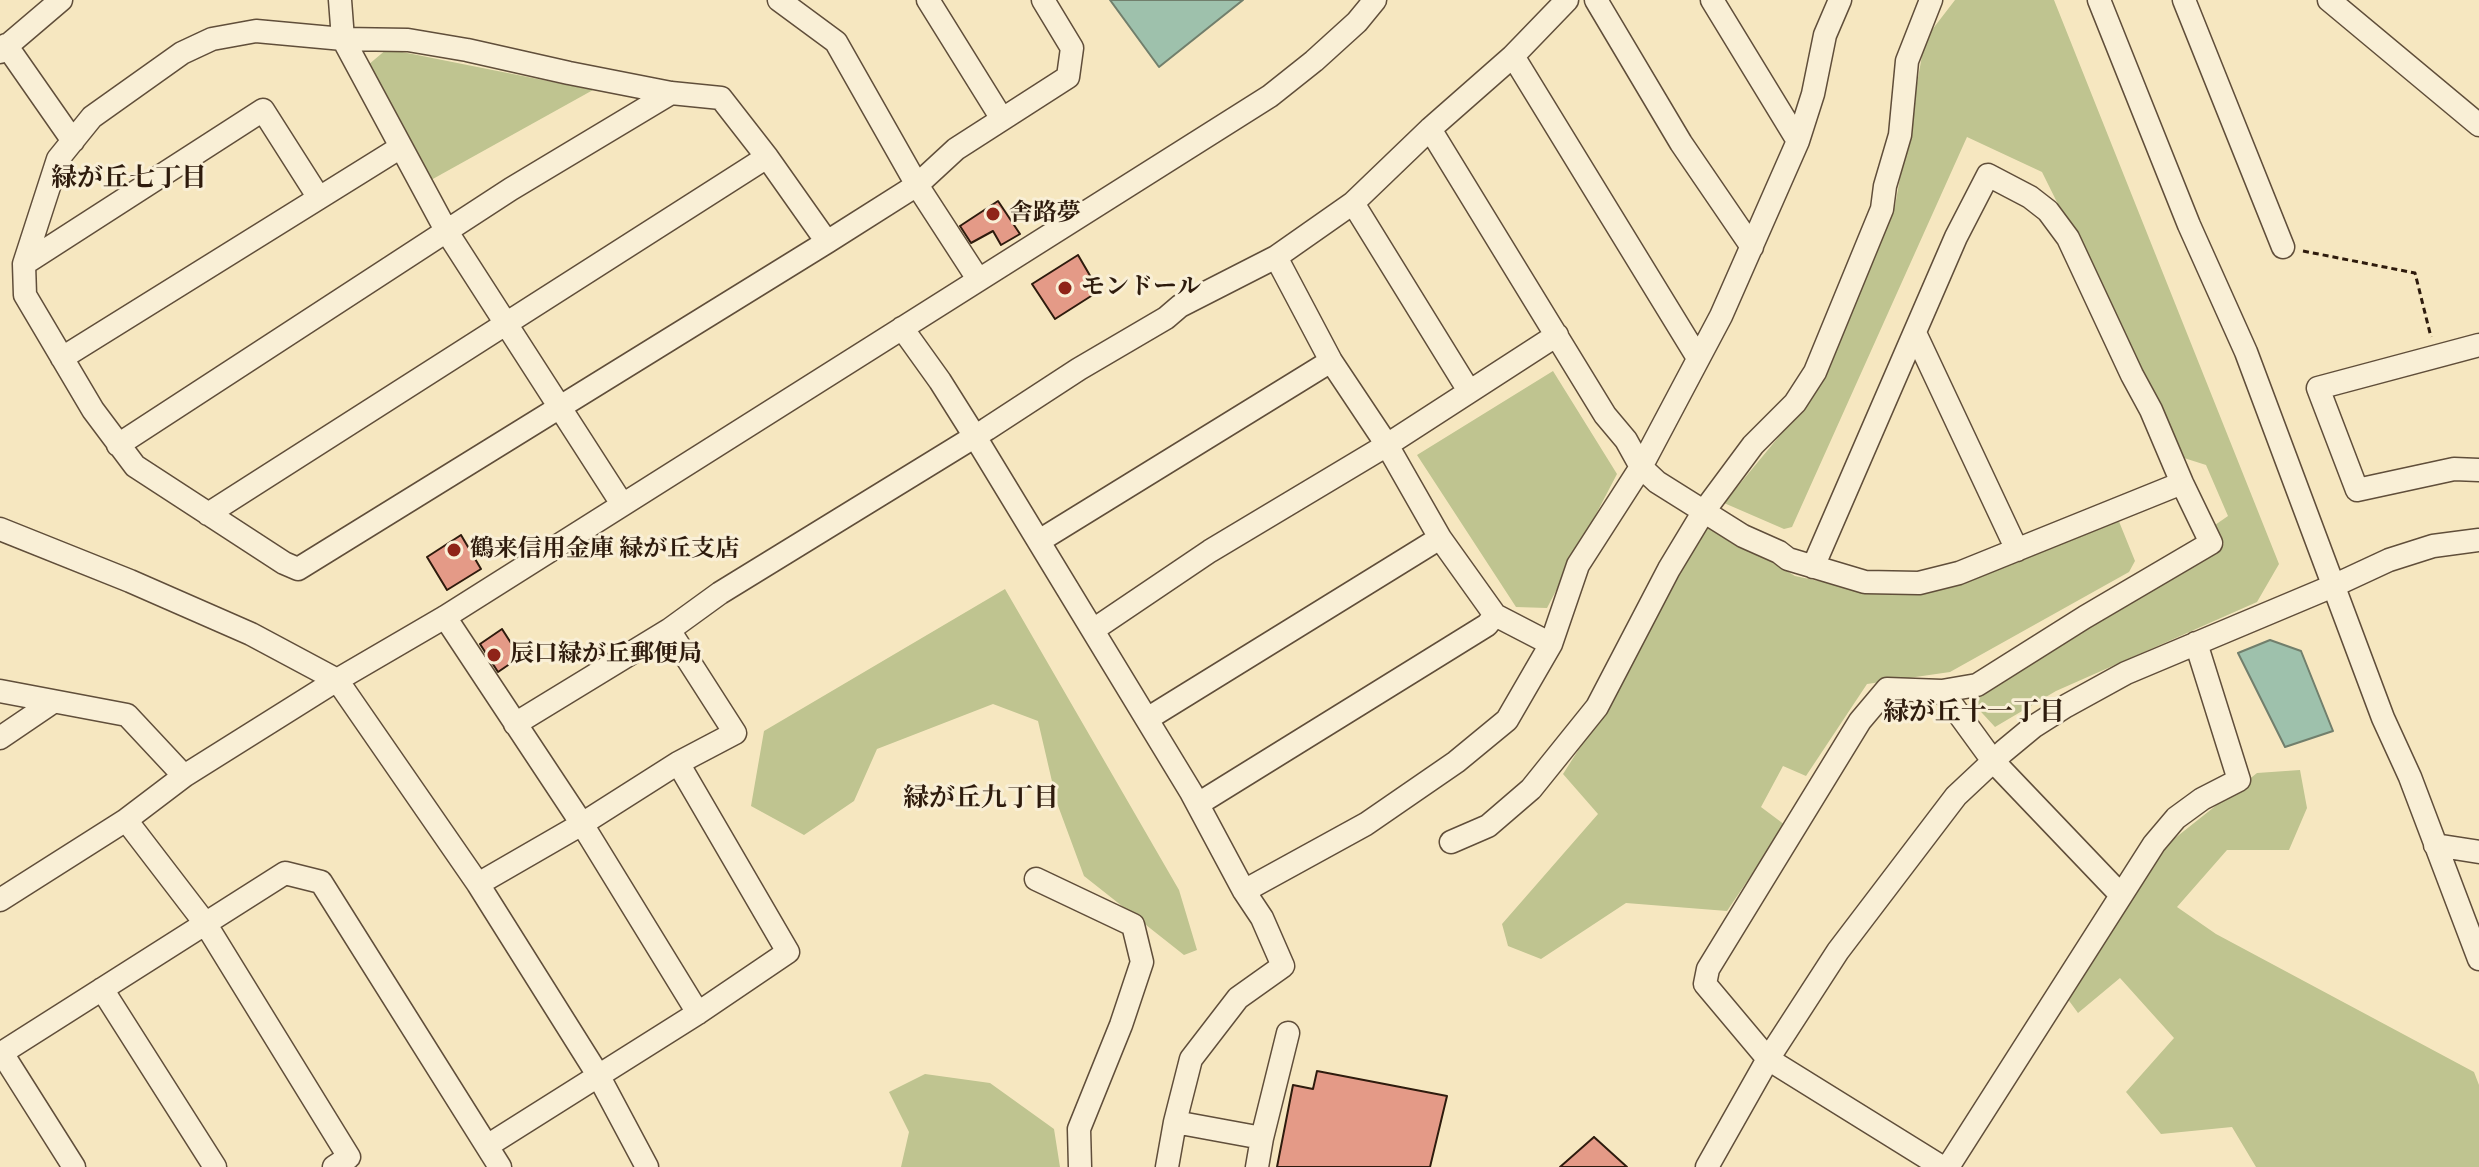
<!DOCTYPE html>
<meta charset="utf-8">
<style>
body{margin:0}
canvas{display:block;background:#f6e7c0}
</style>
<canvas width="2479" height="1167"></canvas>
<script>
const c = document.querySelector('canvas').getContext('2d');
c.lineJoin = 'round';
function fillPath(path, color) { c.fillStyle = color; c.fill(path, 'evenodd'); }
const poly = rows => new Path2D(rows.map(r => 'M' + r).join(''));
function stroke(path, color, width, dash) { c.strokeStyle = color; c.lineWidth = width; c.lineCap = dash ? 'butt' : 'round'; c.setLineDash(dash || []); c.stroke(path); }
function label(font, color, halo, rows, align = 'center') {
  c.font = font + ' "IM FELL Great Primer","Noto Serif JP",serif'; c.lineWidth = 6; c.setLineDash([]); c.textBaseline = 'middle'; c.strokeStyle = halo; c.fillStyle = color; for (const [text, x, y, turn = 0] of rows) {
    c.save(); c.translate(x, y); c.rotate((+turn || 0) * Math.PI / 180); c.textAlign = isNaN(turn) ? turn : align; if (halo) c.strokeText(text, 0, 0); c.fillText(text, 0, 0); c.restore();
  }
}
fillPath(poly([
 [1955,0,2054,0,2279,564,2257,602,2056,691,1995,727,1971,701,2224,544,2215,525,2228,516,2206,465,2184,458,2042,172,1967,137,1792,527,1784,529,1724,503,1805,405,1895,206,1925,39],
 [387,49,593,90,431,180,368,65],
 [1553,371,1617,474,1547,608,1516,607,1417,455],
 [2118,519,2135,561,2129,572,1950,672,1867,684,1806,776,1783,766,1761,807,1785,825,1727,911,1626,903,1541,959,1508,946,1502,924,1598,814,1563,774,1600,716,1705,521,1795,576,1875,593],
 [1005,589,1179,890,1197,950,1184,955,1084,876,1057,803,1038,721,993,704,877,749,854,801,804,835,751,806,764,731],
 [2300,770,2307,808,2289,850,2227,850,2177,907,2216,934,2474,1072,2479,1085,2479,1167,2256,1167,2232,1127,2161,1134,2126,1092,2174,1038,2120,978,2078,1013,2067,998,2155,854,2257,773],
 [925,1074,990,1083,1054,1129,1060,1167,901,1167,909,1132,889,1092]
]), '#bfc490');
const water = poly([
 [1110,0,1243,0,1159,67,1110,0],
 [2270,640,2301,651,2333,731,2285,747,2238,653,2270,640]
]);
fillPath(water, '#9ec1ac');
stroke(water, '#717f6c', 2);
const building = poly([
 [998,201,1020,234,1001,245,993,231,971,243,960,226,998,201],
 [1078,255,1099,291,1055,319,1032,284,1078,255],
 [461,535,481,569,447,590,427,557,461,535],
 [502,629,520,657,498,672,480,644,502,629],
 [1317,1071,1447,1096,1430,1167,1277,1167,1293,1085,1313,1089,1317,1071],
 [1594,1137,1627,1167,1560,1167,1594,1137]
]);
fillPath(building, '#e49a87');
stroke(building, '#2e1b0d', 2);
const minor = poly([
 [340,0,343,39,447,232,622,504],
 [779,0,836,42,917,185,978,279],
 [928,0,1002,119],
 [1596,0,1681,143,1752,247],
 [1712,0,1798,141],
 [2099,0,2189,225,2246,352,2383,718,2410,777,2479,959],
 [2184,0,2283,247],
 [2329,0,2479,125],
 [6,45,73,141],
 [0,52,61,0],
 [1513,56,1698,358],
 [1430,129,1605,415,1626,440,1641,467,1657,482,1743,536,1779,552,1788,559,1865,582,1919,583,1959,573,2182,483],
 [1353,203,1469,391],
 [827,242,767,157,721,98,671,93,569,73,467,50,408,40,343,39,256,31,212,39,182,53,92,117,58,159,24,264,25,295,93,410,135,466,284,563,298,569,827,242,917,185,956,149,1068,77,1072,48,1043,0],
 [1276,257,1331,361,1387,445,1440,538,1495,615,1551,644],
 [24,264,263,110,319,198],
 [902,328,940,381,974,435,1191,792,1244,891,1262,918,1283,966,1238,998,1191,1059,1175,1122,1167,1167],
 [1915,333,2017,550],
 [2479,345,2318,388,2357,490,2454,469,2479,470],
 [62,358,401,147],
 [118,445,511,189,671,93],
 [208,514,767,157],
 [0,529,130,581,251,634,337,680,478,884,598,1075,647,1167],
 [1039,541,1331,361],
 [1813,567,1956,237,1988,175,2030,197,2048,211,2068,238,2132,375,2151,410,2182,483,2211,543,2085,617,1977,685,1942,691,1887,689,1860,721,1708,969,1705,984,1768,1059,1942,1167],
 [445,617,582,824,478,884],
 [669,630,735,733,678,763,582,824,698,1013],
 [1093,630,1210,551,1387,445,1557,335],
 [0,691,127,715,184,776],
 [1942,691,1993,761,2121,895],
 [1147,719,1440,538],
 [515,724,669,630,720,593,987,429,1079,369,1166,318,1180,306,1276,257,1353,203,1430,129,1513,56,1567,0],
 [0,738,53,702],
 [1198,804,1487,625,1495,615],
 [126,820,205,923,349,1157,334,1167],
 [1451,842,1488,826,1531,789,1597,707,1669,569,1704,511,1753,445,1795,403,1815,372,1882,209,1885,186,1900,135,1907,61,1931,0],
 [2435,845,2479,852],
 [1036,879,1133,925,1142,962,1121,1025,1079,1129,1080,1167],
 [1244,891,1366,824,1456,762,1507,720,1551,644,1578,565,1641,467,1721,316,1798,141,1813,94,1825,35,1840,0],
 [0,900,126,820,184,776,337,680,445,617,1270,96,1314,61,1357,22,1375,0],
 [102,989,215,1167],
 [2,1053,74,1167],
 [0,1054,285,873,321,882,500,1167],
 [1175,1122,1262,1138,1257,1167],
 [1262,1138,1288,1033],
 [487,1146,698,1013,788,952,678,763],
 [1707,1167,1768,1059,1838,951,1956,796,2004,751,2033,727,2066,706,2126,673,2333,586,2389,560,2433,546,2479,540],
 [1948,1167,2154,844,2176,818,2202,799,2239,780,2196,643]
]);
stroke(minor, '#604e3a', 25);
stroke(poly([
 [2303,251,2415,273,2431,337]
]), '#2e1b0d', 3, [6, 4]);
stroke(minor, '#f9efd6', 22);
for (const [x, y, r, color] of [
 [993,214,8,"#8f2418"],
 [1065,288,8,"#8f2418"],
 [454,550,8,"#8f2418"],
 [494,655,8,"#8f2418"]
]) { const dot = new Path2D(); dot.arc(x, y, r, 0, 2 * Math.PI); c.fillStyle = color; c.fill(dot); stroke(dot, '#f9efd6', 3); }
label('bold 24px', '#2e1b0d', '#f9efd6', [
 ["舎路夢",1009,214],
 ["モンドール",1081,288],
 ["鶴来信用金庫 緑が丘支店",470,550],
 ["辰口緑が丘郵便局",510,655]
], 'left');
label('bold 26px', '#2e1b0d', '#f9efd6', [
 ["緑が丘七丁目",129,180],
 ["緑が丘十一丁目",1974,714],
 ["緑が丘九丁目",981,800]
]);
</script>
